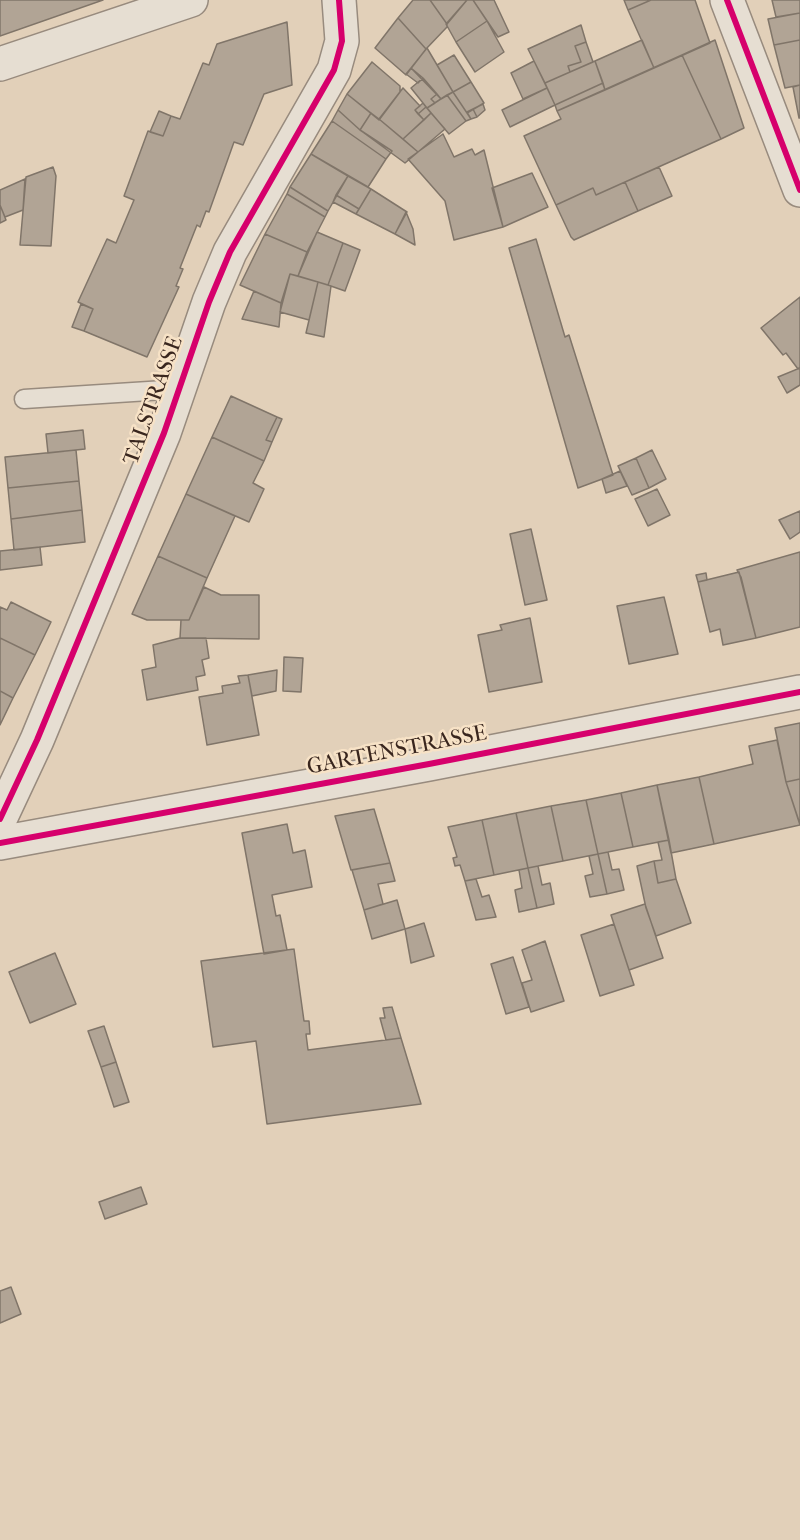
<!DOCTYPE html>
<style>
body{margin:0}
canvas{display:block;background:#e2d0b9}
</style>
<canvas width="800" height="1540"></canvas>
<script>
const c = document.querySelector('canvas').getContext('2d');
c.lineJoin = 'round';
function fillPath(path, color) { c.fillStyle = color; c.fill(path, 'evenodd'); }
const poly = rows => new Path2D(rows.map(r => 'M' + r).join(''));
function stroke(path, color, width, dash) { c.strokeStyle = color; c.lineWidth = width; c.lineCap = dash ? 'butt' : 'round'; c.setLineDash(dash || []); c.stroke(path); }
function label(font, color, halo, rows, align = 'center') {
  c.font = font + ' "IM FELL French Canon",serif'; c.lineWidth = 5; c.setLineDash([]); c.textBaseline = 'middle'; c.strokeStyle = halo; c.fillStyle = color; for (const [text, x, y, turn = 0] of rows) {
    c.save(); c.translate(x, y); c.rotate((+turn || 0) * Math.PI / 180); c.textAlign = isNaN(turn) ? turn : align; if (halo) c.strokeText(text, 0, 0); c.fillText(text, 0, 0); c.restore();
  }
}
const building = poly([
 [0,0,103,0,0,36,0,0],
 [413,0,430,0,447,24,447,27,426,49,398,18,413,0],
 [430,0,467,0,447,24,430,0],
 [467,0,473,0,487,21,456,42,446,24,467,0],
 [473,0,494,0,509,32,498,37,473,0],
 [624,0,651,0,628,10,624,0],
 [651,0,695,0,710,43,654,68,628,10,651,0],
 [772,0,800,0,800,13,776,17,772,0],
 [800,13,800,40,774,45,768,19,800,13],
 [398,18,426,49,406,75,375,48,398,18],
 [487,21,504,52,475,72,456,42,487,21],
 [287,22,292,85,264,94,243,145,234,142,209,212,206,211,200,227,197,225,180,268,183,269,176,286,179,287,147,357,84,331,93,309,78,302,107,239,116,243,134,200,124,196,148,131,163,136,171,116,180,119,203,63,209,65,217,44,287,22],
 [581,25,586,42,575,46,581,62,568,66,570,72,545,83,528,49,581,25],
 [642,40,654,68,605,90,595,61,642,40],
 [715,40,744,128,721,139,682,55,715,40],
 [800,40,800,85,785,88,774,45,800,40],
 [586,42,593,62,570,72,568,66,581,62,575,46,586,42],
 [427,48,453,92,441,99,411,68,427,48],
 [454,55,471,82,453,92,437,65,454,55],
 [682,55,721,139,596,195,593,188,556,205,524,136,561,119,557,111,682,55],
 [534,61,547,88,523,99,511,73,534,61],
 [595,61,603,83,555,105,545,83,595,61],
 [372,62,400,86,400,92,379,120,347,94,372,62],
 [411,68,423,78,418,83,406,74,411,68],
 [423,78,437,94,431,99,435,103,427,108,411,88,423,78],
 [471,82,484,103,467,113,453,92,471,82],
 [603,83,605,90,557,111,555,105,603,83],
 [800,85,800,118,799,118,793,87,800,85],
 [403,88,420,106,415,110,424,120,403,139,379,119,403,88],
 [547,88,555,105,510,127,502,110,547,88],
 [453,92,471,119,466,121,447,95,453,92],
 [347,94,371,113,360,130,338,110,347,94],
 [437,94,441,99,435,103,431,99,437,94],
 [447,95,466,121,449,134,427,108,447,95],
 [423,103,426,107,418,114,415,110,423,103],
 [483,104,485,110,477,117,473,109,483,104],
 [426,107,431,113,424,120,418,114,426,107],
 [473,109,477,117,471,119,467,112,473,109],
 [338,110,360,130,392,151,386,159,332,121,338,110],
 [159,111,171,116,163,136,150,132,159,111],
 [371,113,379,119,418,152,405,163,360,130,371,113],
 [431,113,445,129,418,152,403,139,431,113],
 [332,121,386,159,368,187,311,154,332,121],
 [443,134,454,157,472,149,475,155,484,150,503,227,454,240,445,201,408,159,443,134],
 [311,154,348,176,328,211,290,187,311,154],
 [53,167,56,176,51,246,20,245,26,177,53,167],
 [659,167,672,196,638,211,625,182,659,167],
 [532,173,548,207,503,227,492,188,532,173],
 [348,176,371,189,359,209,336,195,348,176],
 [25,179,23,210,5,217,0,205,0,190,25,179],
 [625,182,638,211,574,240,571,237,556,205,593,188,596,195,625,182],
 [290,187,328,211,325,217,287,194,290,187],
 [371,189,407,212,395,234,356,214,371,189],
 [287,194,325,217,307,252,265,234,287,194],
 [336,195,359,209,356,214,333,202,336,195],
 [0,205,6,220,0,223,0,205],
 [406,212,413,229,415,245,395,234,406,212],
 [317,232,343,243,328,285,298,276,317,232],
 [265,234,307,252,298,276,290,274,281,303,240,285,265,234],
 [536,239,565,337,569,335,613,475,578,488,509,248,536,239],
 [343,243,360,250,345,291,328,285,343,243],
 [290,274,318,282,309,320,280,312,290,274],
 [318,282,331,286,324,337,306,333,318,282],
 [254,291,281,303,279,327,242,319,254,291],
 [800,297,800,367,798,369,786,353,783,355,761,328,800,297],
 [81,304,93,309,84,331,72,327,81,304],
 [800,368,800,385,787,393,778,377,800,368],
 [231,396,277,417,266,440,272,442,264,461,212,437,231,396],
 [277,417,282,419,272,442,266,440,277,417],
 [83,430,85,449,48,453,46,434,83,430],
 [212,437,264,461,253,483,264,489,249,522,186,494,212,437],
 [76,450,79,481,8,488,5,457,76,450],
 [652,450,666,479,649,488,636,458,652,450],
 [636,458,649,488,632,495,618,466,636,458],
 [620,471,627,486,606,493,602,479,620,471],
 [79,481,82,510,11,519,8,488,79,481],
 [657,489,670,515,648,526,635,499,657,489],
 [186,494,235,516,207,578,158,556,186,494],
 [82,510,85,542,14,550,11,519,82,510],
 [800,511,800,532,790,539,779,520,800,511],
 [531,529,547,600,525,605,510,534,531,529],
 [40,547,42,565,0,570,0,551,40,547],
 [800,552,800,627,756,638,741,577,737,570,800,552],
 [158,556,207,578,189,620,147,620,132,614,158,556],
 [739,572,756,638,723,645,720,629,710,632,698,582,739,572],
 [706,573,707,580,698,582,696,575,706,573],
 [204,587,221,595,259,595,259,639,180,638,181,620,189,620,204,587],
 [664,597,678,654,629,664,617,606,664,597],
 [11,602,51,622,35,655,0,638,0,607,7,610,11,602],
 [530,618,542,682,489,692,478,635,502,630,500,625,530,618],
 [0,638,35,655,13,698,0,691,0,638],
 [180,638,206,638,209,658,202,660,205,675,196,677,198,690,147,700,142,670,156,667,153,645,180,638],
 [284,657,303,658,301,692,283,691,284,657],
 [277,670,276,691,252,696,248,675,277,670],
 [248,675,259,735,207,745,199,697,223,693,222,686,240,683,238,676,248,675],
 [0,691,13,698,0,725,0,691],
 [800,723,800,779,786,782,775,728,800,723],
 [777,740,786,782,800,825,714,844,699,777,753,764,749,746,777,740],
 [699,777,714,844,671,853,657,785,699,777],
 [800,779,800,824,786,782,800,779],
 [657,785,669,840,633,847,621,793,657,785],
 [621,793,633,847,598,854,586,800,621,793],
 [586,800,598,854,563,861,551,806,586,800],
 [551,806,563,861,528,868,516,813,551,806],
 [374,809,390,863,351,870,335,816,374,809],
 [516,813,528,868,494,875,482,820,516,813],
 [482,820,494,875,465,881,460,865,455,866,453,858,457,857,448,827,482,820],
 [287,824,293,853,305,850,312,887,272,895,276,916,280,915,287,950,264,954,242,833,287,824],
 [669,840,676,879,658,883,654,861,662,860,658,842,669,840],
 [608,852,612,870,619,869,624,890,607,894,598,854,608,852],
 [598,854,607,894,590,897,585,876,593,874,589,856,598,854],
 [654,861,658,883,676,879,691,923,656,936,646,908,637,866,654,861],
 [390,863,395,881,378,884,383,904,364,910,352,870,390,863],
 [538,866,542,885,550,883,554,904,537,908,528,868,538,866],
 [528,868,537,908,519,912,515,890,522,888,519,870,528,868],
 [476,879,482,897,489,895,496,917,476,920,465,881,476,879],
 [397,900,405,929,372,939,364,910,397,900],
 [645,904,663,958,629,970,611,915,645,904],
 [424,923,434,956,411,963,405,929,424,923],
 [614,924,634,985,600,996,581,935,614,924],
 [545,941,564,1001,531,1012,522,983,532,980,522,950,545,941],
 [294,949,304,1021,309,1021,310,1034,306,1034,308,1050,401,1038,421,1104,267,1124,256,1041,213,1047,201,961,294,949],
 [55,953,76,1004,30,1023,9,972,55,953],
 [513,957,529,1007,506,1014,491,964,513,957],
 [392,1007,401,1038,386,1040,380,1018,385,1018,383,1008,392,1007],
 [104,1026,116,1062,101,1067,88,1031,104,1026],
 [116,1062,129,1102,114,1107,101,1067,116,1062],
 [141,1187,147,1204,105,1219,99,1202,141,1187],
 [11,1287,21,1314,0,1323,0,1291,11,1287]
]);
fillPath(building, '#b1a495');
stroke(building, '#807569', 1.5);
const service = poly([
 [24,399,180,389]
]);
const minor = poly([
 [727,0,800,190],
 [0,819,37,740,164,433,209,302,230,252,334,70,342,41,339,0],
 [0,843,429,764,800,692]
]);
const tertiary = poly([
 [0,64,191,0]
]);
stroke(service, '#988b7e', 21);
stroke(minor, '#988b7e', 36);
stroke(tertiary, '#988b7e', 36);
stroke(service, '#e6ded2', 18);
stroke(minor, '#e6ded2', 33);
stroke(tertiary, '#e6ded2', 33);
stroke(poly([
 [727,0,800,190],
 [0,819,37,740,164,433,209,302,230,252,334,70,342,41,339,0],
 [0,843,429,764,800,692]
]), '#d6006c', 6);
label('22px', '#39261e', '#f7e2c6', [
 ["TALSTRASSE",154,401,-70],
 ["GARTENSTRASSE",397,751,-11]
]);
</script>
